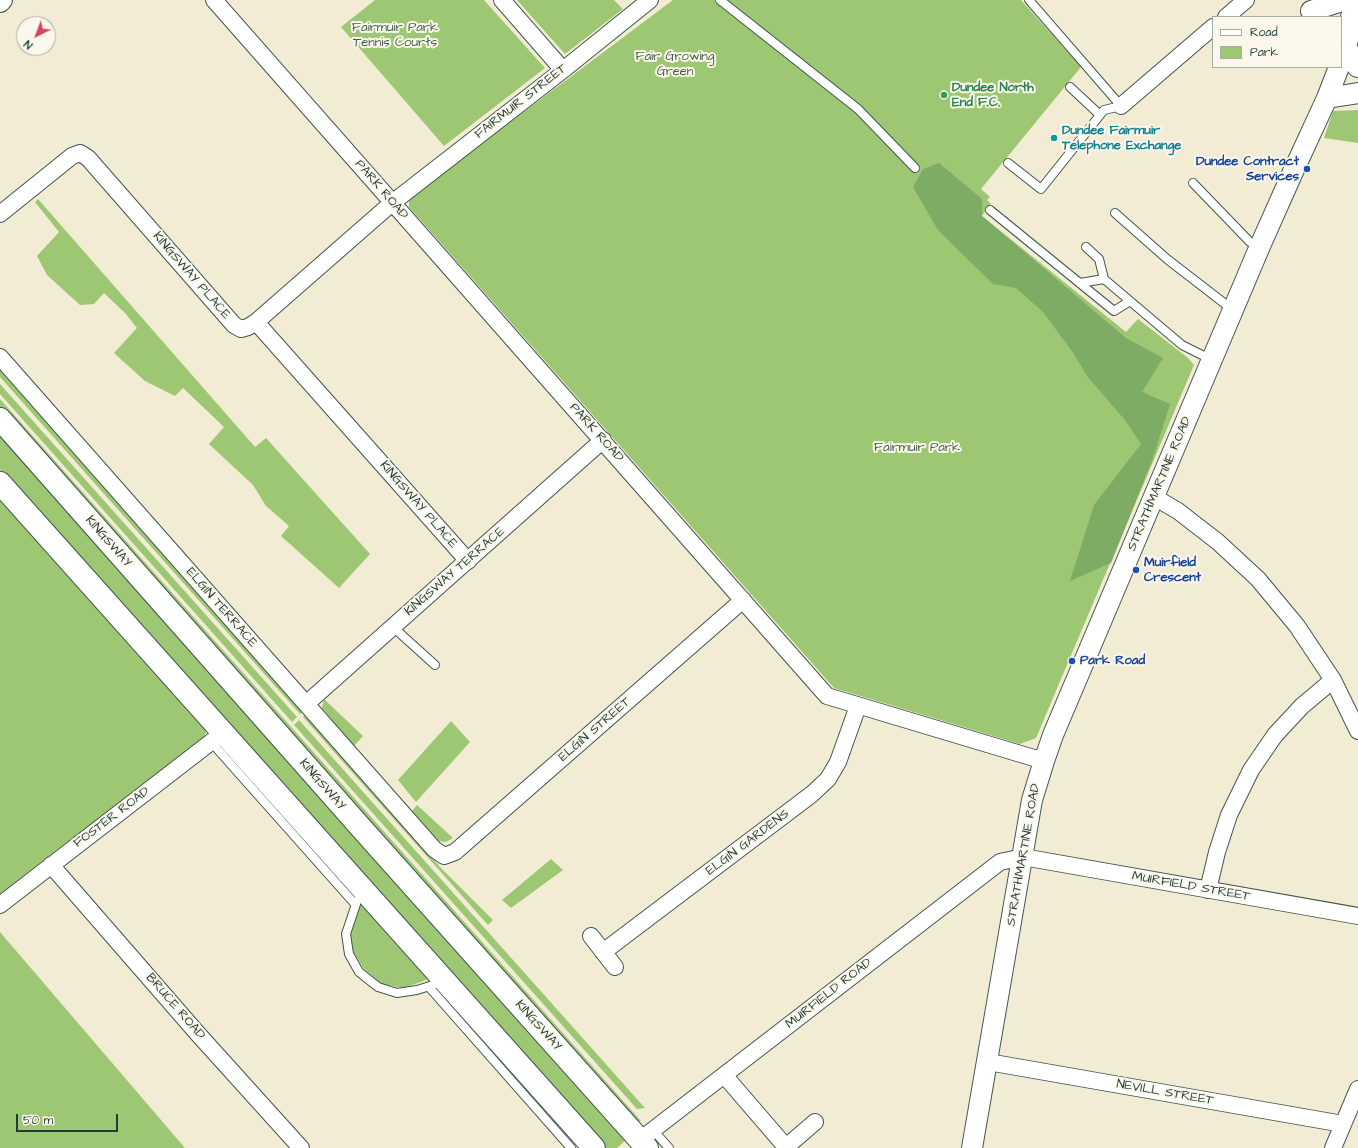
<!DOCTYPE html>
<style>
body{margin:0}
#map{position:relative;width:1358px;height:1148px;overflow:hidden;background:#f2ecd5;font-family:"Architects Daughter",sans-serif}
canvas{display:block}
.legend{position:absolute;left:1212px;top:16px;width:130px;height:52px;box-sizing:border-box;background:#fbf7ec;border:1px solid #a3ada2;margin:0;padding:5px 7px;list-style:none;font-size:12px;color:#1f3d34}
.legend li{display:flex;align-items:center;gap:8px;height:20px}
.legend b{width:20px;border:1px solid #a3ada2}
.north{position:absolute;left:16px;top:16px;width:40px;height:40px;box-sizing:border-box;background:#fbf7ec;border:1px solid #a3ada2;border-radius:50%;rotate:222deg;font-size:11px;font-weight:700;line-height:16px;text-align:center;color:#1f3d34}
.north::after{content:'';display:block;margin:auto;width:14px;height:18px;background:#d1495b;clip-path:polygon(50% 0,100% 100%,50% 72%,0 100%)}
.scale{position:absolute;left:16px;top:1114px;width:102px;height:18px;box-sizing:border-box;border:2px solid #1f3d34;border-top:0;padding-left:5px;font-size:12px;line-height:14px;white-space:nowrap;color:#1f3d34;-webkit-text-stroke:3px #fbf7ec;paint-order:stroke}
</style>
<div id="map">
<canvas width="1358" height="1148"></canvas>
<ul class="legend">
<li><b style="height:5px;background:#fff"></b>Road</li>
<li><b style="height:11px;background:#9dc773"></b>Park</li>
</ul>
<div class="north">N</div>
<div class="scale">50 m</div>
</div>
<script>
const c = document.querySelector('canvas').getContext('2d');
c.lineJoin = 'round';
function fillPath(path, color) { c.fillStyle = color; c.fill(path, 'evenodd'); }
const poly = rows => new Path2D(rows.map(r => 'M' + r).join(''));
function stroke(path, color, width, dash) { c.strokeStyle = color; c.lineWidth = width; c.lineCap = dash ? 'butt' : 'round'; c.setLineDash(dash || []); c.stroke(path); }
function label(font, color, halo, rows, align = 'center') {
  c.font = font + ' "Architects Daughter",sans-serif'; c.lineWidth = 4; c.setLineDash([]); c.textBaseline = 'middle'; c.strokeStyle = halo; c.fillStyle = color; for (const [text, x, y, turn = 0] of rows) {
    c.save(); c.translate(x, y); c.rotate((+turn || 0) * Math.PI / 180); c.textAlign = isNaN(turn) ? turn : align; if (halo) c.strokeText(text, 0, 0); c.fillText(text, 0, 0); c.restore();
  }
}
fillPath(poly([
 [375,0,484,0,545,68,444,146,341,27],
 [517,0,614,0,623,9,565,54],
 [673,0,1021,0,1081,67,981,189,990,197,987,200,991,204,982,216,1126,332,1138,319,1188,358,1194,365,1036,738,1020,744,834,688,409,207,409,198],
 [1358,110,1358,143,1324,138,1333,111],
 [38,199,255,447,266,438,370,554,339,588,281,536,289,526,266,506,253,485,209,444,224,427,183,388,175,396,145,381,114,353,137,328,125,313,104,293,94,304,80,305,47,275,37,256,59,232,35,202],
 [0,365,304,711,300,714,0,377],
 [0,384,297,717,292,722,0,394],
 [0,399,641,1121,633,1121,0,409],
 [0,432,628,1138,617,1148,604,1148,0,470],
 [0,493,203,722,206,733,198,747,59,848,0,894],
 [324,699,363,736,354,746,322,708],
 [307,714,440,867,493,920,488,925,303,717],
 [299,720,645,1108,637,1109,294,725],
 [451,721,470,742,416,802,398,780],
 [417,805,453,838,446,842,439,841,412,811],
 [551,859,563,870,511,908,502,900],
 [361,902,429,979,404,988,382,984,364,969,352,950,350,929],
 [0,932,185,1148,0,1148]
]), '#9dc773');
fillPath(poly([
 [939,163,982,199,982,216,1126,338,1163,358,1142,392,1170,404,1152,461,1111,563,1070,581,1094,505,1141,444,1125,420,1087,376,1074,354,1043,312,1016,288,993,284,938,230,913,187,923,169]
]), '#7eac65');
const service = poly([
 [720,0,858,109,915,168],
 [1070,87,1100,115],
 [1008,163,1041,189,1104,110,1121,106,1029,0],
 [1193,183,1250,242,1260,246],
 [990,210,1114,311,1130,301],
 [1115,213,1167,259,1233,310],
 [1086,247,1099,259,1104,279,1182,345,1212,360],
 [1080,283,1104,279],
 [393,627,435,665],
 [211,742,355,904],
 [357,901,346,934,349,954,359,972,378,987,397,993,417,990,433,985],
 [429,987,571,1148],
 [653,1130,669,1148]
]);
const minor = poly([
 [214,0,827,696,1044,761],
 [502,0,563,70],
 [1226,17,1246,0],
 [1121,106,1213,27],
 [0,214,72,156,80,153,88,158,234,325,241,329,248,327,256,322,468,561],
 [256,322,392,203,563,70,650,0],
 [0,357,434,849,444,856,455,852,743,600],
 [1154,497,1178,511,1218,542,1258,579,1297,626,1333,680,1358,731],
 [306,704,603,440],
 [51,865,198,1034,301,1148],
 [1208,890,1217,852,1229,815,1251,770,1275,735,1302,706,1333,680],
 [0,905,224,732],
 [591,936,615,967],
 [603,952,812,794,828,779,838,762,858,706],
 [988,1062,1343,1124],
 [724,1075,786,1147,815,1122],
 [640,1140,1000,862,1023,857,1358,916],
 [1333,1148,1358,1089]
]);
const tertiary = poly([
 [0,2,2,0],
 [1311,11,1345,0],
 [1327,98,1358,93],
 [972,1148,1032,800,1044,761,1053,735,1260,246,1292,174,1327,98,1339,67]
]);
const secondary = poly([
 [1356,0,1345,48,1358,66]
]);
const trunk = poly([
 [0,419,363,830,647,1148],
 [0,483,594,1148]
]);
stroke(service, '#3f574c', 10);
stroke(minor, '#3f574c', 18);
stroke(tertiary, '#3f574c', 22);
stroke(secondary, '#3f574c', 24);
stroke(trunk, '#3f574c', 24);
stroke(service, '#fff', 8);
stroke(minor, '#fff', 16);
stroke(tertiary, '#fff', 20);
stroke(secondary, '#fff', 22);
stroke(trunk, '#fff', 22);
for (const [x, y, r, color] of [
 [944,95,4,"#2e9e5b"],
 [1054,138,4,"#0f9aa8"],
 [1307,169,4,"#1a4fb4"],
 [1136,570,4,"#1a4fb4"],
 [1072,661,4,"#1a4fb4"]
]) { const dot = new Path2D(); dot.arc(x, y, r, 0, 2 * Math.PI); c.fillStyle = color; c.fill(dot); stroke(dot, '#fbf7ec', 1.5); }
label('13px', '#3e6044', '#fbf7ec', [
 ["Fairmuir Park",395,28],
 ["Tennis Courts",395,43],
 ["Fair Growing",675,57],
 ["Green",675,72],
 ["Fairmuir Park",917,448]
]);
label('bold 13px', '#27864d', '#fbf7ec', [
 ["Dundee North",952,88],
 ["End F.C.",952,103]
], 'left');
label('13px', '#1f3d34', '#fbf7ec', [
 ["FAIRMUIR STREET",521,102,-38],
 ["PARK ROAD",381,190,49],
 ["KINGSWAY PLACE",191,276,49],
 ["PARK ROAD",596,433,48],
 ["STRATHMARTINE ROAD",1160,484,-67],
 ["KINGSWAY PLACE",418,505,49],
 ["KINGSWAY",108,542,49],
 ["KINGSWAY TERRACE",455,572,-41],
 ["ELGIN TERRACE",221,608,49],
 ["ELGIN STREET",595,730,-41],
 ["KINGSWAY",322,785,49],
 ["FOSTER ROAD",112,818,-37],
 ["ELGIN GARDENS",748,843,-37],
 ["STRATHMARTINE ROAD",1024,855,-80],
 ["MUIRFIELD STREET",1191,887,10],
 ["MUIRFIELD ROAD",829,994,-38],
 ["BRUCE ROAD",175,1007,49],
 ["KINGSWAY",538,1026,48],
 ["NEVILL STREET",1165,1093,10]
]);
label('bold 13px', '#0d838f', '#fbf7ec', [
 ["Dundee Fairmuir",1062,131],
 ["Telephone Exchange",1062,146]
], 'left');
label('bold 13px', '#164399', '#fbf7ec', [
 ["Dundee Contract",1299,162,"right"],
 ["Services",1299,177,"right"],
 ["Muirfield",1144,563],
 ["Crescent",1144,578],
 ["Park Road",1080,661]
], 'left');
</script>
